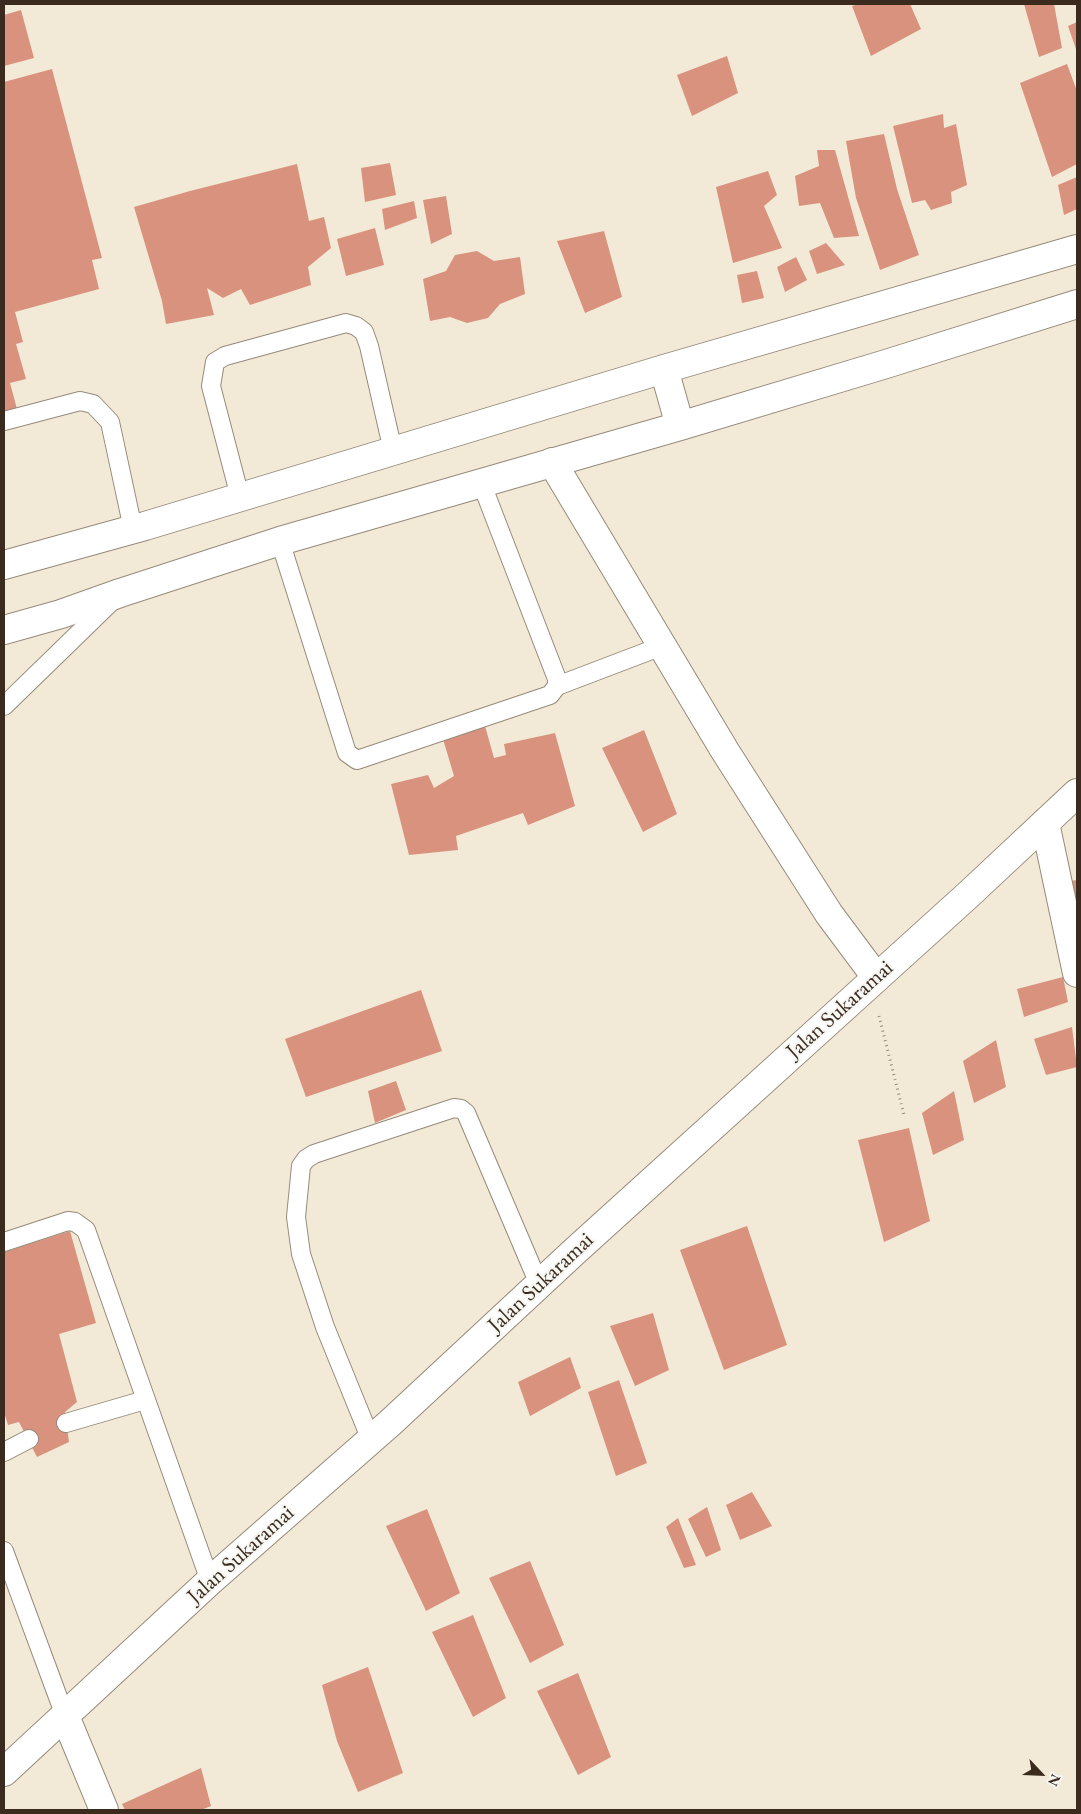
<!DOCTYPE html>
<style>
body{margin:0}
#map{position:relative;width:1081px;height:1814px;overflow:hidden;background:#f2ead7;font-family:"EB Garamond",serif}
canvas{display:block}
.frame{position:absolute;inset:0;border:5px solid #3b2a1e;pointer-events:none}
.north{position:absolute;left:1016px;top:1749px;width:50px;height:50px;-webkit-text-stroke:4px #f6f6f2;paint-order:stroke;rotate:115deg;font-size:14px;font-weight:700;line-height:20px;text-align:center;color:#3b2a1e}
.north::after{content:'';display:block;margin:auto;width:18px;height:22px;background:#3b2a1e;clip-path:polygon(50% 0,100% 100%,50% 72%,0 100%)}
</style>
<div id="map">
<canvas width="1081" height="1814"></canvas>
<div class="frame"></div>
<div class="north">N</div>
</div>
<script>
const c = document.querySelector('canvas').getContext('2d');
c.lineJoin = 'round';
function fillPath(path, color) { c.fillStyle = color; c.fill(path, 'evenodd'); }
const poly = rows => new Path2D(rows.map(r => 'M' + r).join(''));
function stroke(path, color, width, dash) { c.strokeStyle = color; c.lineWidth = width; c.lineCap = dash ? 'butt' : 'round'; c.setLineDash(dash || []); c.stroke(path); }
function label(font, color, halo, rows, align = 'center') {
  c.font = font + ' "EB Garamond",serif'; c.lineWidth = 4; c.setLineDash([]); c.textBaseline = 'middle'; c.strokeStyle = halo; c.fillStyle = color; for (const [text, x, y, turn = 0] of rows) {
    c.save(); c.translate(x, y); c.rotate((+turn || 0) * Math.PI / 180); c.textAlign = isNaN(turn) ? turn : align; if (halo) c.strokeText(text, 0, 0); c.fillText(text, 0, 0); c.restore();
  }
}
fillPath(poly([
 [859,4,910,4,921,29,871,56,852,6],
 [1024,4,1054,4,1062,48,1039,57],
 [21,10,34,58,4,66,4,15],
 [1077,22,1077,52,1068,26],
 [727,56,738,93,692,116,677,75],
 [1067,64,1077,91,1077,164,1052,177,1020,83],
 [52,69,102,258,92,260,99,289,15,312,23,342,16,344,26,379,10,383,17,409,4,413,4,82],
 [943,114,944,128,956,124,967,185,951,192,952,203,931,210,925,200,912,203,893,126],
 [884,134,897,189,919,255,880,270,856,198,846,141],
 [817,150,835,150,859,236,834,238,820,203,799,206,795,176,819,166],
 [390,163,396,195,365,202,361,168],
 [297,164,309,221,324,217,331,248,308,267,311,285,250,305,241,289,223,298,207,288,214,315,166,324,162,301,134,207,190,191],
 [768,171,777,195,764,206,782,248,733,263,716,187],
 [1077,177,1077,209,1064,215,1058,185],
 [446,196,452,234,431,244,423,200],
 [414,201,417,218,385,230,382,209],
 [375,228,384,265,346,276,337,239],
 [604,231,622,297,585,313,557,241],
 [826,243,845,265,817,274,809,251],
 [477,251,494,261,520,257,525,294,500,304,488,318,467,323,450,317,430,321,423,279,446,271,455,255],
 [796,257,807,280,785,292,777,267],
 [757,271,764,298,742,303,737,275],
 [485,726,494,758,506,755,504,744,555,733,575,806,528,825,523,813,456,836,458,850,409,855,391,784,428,775,434,788,454,776,443,739],
 [644,730,677,814,643,832,602,748],
 [1077,880,1077,909,1070,881],
 [1063,977,1068,1002,1024,1017,1017,989],
 [421,990,442,1051,306,1097,285,1039],
 [1072,1027,1077,1067,1046,1075,1034,1039],
 [996,1040,1006,1087,974,1103,963,1061],
 [396,1081,406,1110,375,1123,368,1091],
 [954,1091,964,1140,933,1155,922,1113],
 [909,1128,930,1221,884,1242,858,1140],
 [747,1226,787,1345,724,1370,680,1250],
 [70,1231,96,1323,59,1334,77,1402,65,1412,69,1442,37,1457,19,1422,8,1425,4,1412,4,1252],
 [653,1313,669,1370,635,1386,610,1326],
 [570,1357,581,1388,530,1416,518,1382],
 [619,1380,647,1463,616,1476,588,1392],
 [752,1492,772,1526,740,1540,726,1505],
 [707,1507,721,1550,706,1557,688,1519],
 [427,1509,460,1593,426,1611,386,1526],
 [678,1518,696,1565,684,1568,666,1527],
 [530,1561,564,1645,530,1663,489,1578],
 [473,1615,506,1698,473,1717,432,1632],
 [368,1667,403,1773,358,1792,337,1741,322,1685],
 [578,1673,611,1757,578,1775,537,1691],
 [201,1768,211,1806,201,1810,125,1810,122,1804]
]), '#d9927e');
const lane = poly([
 [4,421,80,401,93,404,110,422,133,529],
 [240,497,211,386,215,362,225,356,346,323,356,326,364,332,369,346,393,451],
 [280,541,347,753,357,760,550,695,557,686,557,679,481,482],
 [557,686,662,646],
 [4,706,113,600],
 [4,1242,68,1221,75,1222,86,1230,210,1581],
 [66,1423,145,1400],
 [371,1440,325,1327,301,1254,296,1217,301,1166,306,1159,314,1154,454,1108,461,1109,466,1113,469,1120,539,1284],
 [4,1452,29,1439],
 [4,1551,65,1716]
]);
const street = poly([
 [552,462,725,751,829,914,876,977],
 [1045,823,1077,973],
 [65,1716,104,1810]
]);
const secondary = poly([
 [4,1772,210,1581,390,1423,575,1251,968,895,1077,793]
]);
const primary = poly([
 [664,369,680,426],
 [4,565,145,526,664,369,1077,249],
 [4,630,61,614,120,593,280,541,680,426,886,364,1077,304]
]);
stroke(lane, '#968a7a', 20);
stroke(street, '#968a7a', 30);
stroke(secondary, '#968a7a', 30);
stroke(primary, '#968a7a', 30);
stroke(poly([
 [879,1016,904,1115]
]), '#968a7a', 3, [1, 4]);
stroke(lane, '#fff', 18);
stroke(street, '#fff', 28);
stroke(secondary, '#fff', 28);
stroke(primary, '#fff', 28);
label('22px', '#3b2a1e', '#f6f6f2', [
 ["Jalan Sukaramai",840,1010,-42],
 ["Jalan Sukaramai",541,1283,-43],
 ["Jalan Sukaramai",241,1555,-42]
]);
</script>
